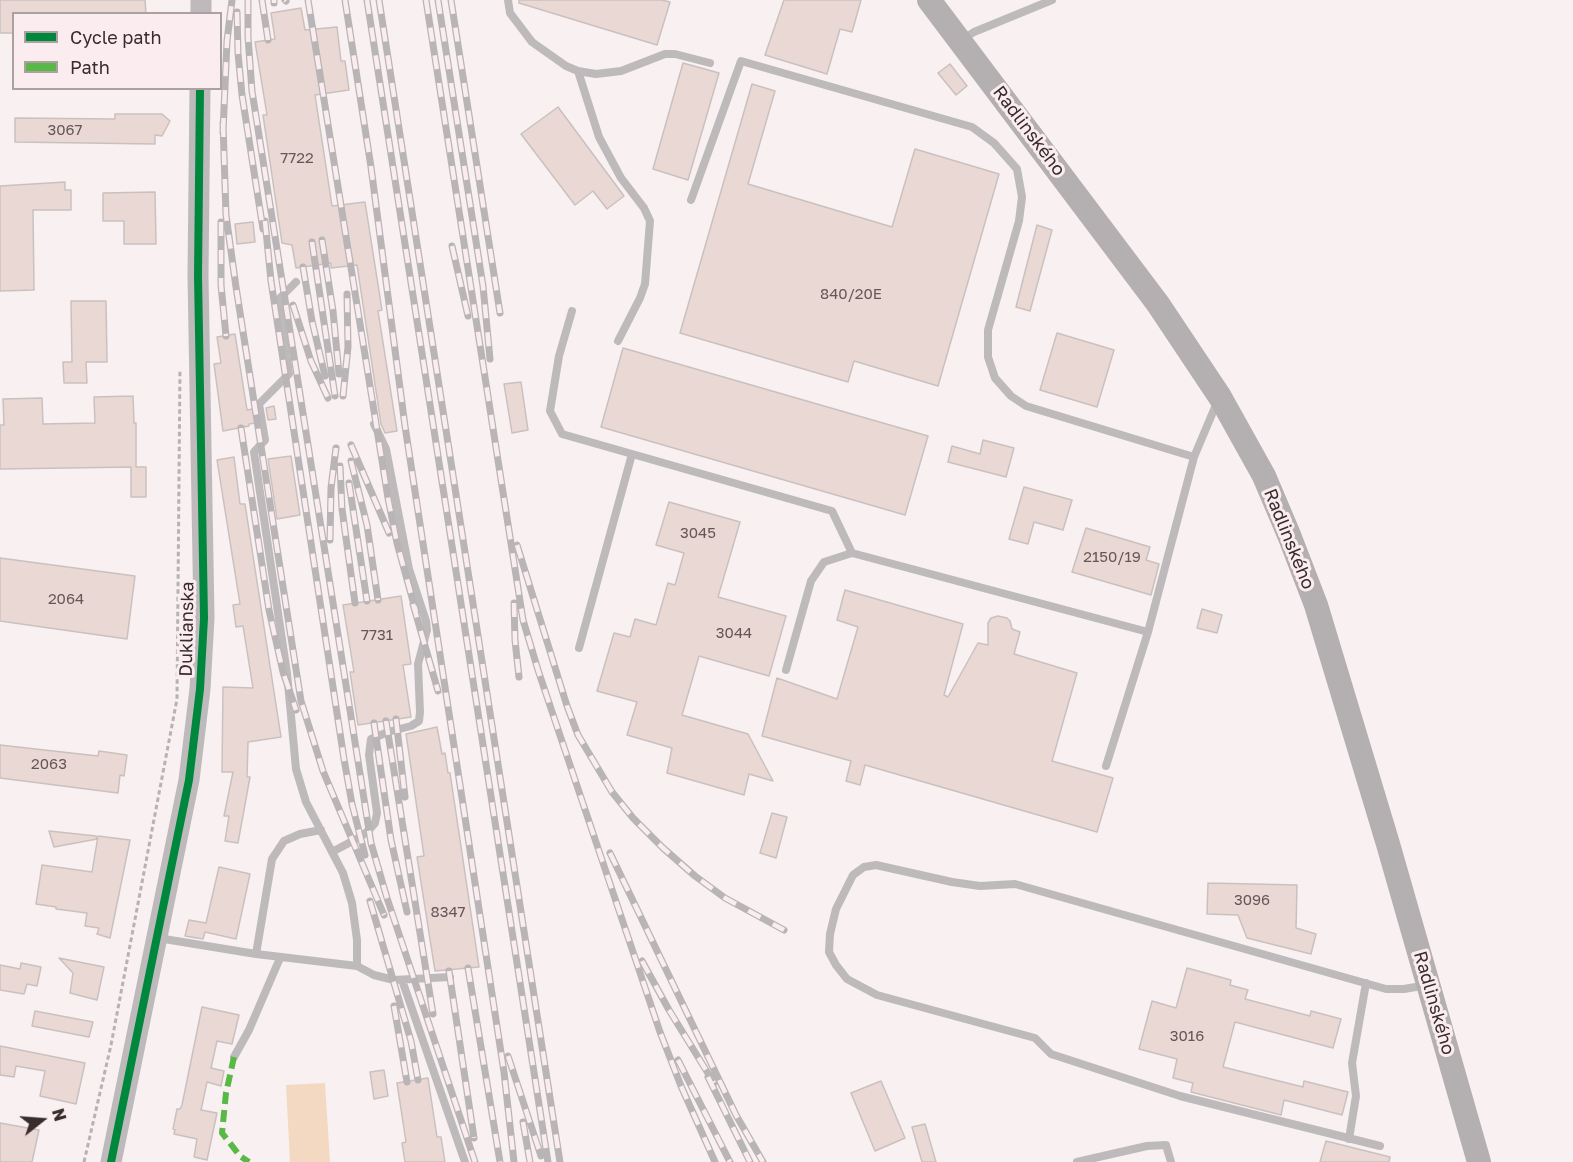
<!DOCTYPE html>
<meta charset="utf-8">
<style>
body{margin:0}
#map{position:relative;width:1573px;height:1162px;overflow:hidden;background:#f8f0f1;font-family:"Golos Text",sans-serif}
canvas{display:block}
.legend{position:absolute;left:12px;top:12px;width:210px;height:78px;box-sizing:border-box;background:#fbedef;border:2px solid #ada0a1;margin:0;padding:8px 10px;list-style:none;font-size:18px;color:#382c2d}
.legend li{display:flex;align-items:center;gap:12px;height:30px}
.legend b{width:30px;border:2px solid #ada0a1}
.north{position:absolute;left:12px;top:1090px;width:60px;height:60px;-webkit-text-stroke:4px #fbedef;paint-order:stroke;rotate:73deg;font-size:16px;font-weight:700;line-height:24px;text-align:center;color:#382c2d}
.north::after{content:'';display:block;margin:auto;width:21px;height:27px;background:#382c2d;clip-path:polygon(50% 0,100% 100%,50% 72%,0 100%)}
</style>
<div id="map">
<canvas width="1573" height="1162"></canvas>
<ul class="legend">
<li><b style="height:8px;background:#00873e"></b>Cycle path</li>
<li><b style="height:8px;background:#58b947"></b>Path</li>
</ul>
<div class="north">N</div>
</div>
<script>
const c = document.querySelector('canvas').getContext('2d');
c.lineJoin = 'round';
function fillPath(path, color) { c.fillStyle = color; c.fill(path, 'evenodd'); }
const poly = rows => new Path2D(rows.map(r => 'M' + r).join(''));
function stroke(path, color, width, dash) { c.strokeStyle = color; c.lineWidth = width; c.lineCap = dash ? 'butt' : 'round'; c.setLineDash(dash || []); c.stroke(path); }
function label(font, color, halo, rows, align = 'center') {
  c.font = font + ' "Golos Text",sans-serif'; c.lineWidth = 6; c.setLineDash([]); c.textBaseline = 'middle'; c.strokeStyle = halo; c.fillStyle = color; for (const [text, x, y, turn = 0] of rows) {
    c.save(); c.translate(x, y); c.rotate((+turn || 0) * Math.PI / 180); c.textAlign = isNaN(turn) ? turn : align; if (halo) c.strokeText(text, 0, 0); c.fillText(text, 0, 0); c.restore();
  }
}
fillPath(poly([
 [325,1083,330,1162,290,1162,286,1085]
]), '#f4d9c2');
const building = poly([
 [0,0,145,0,146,14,14,14,14,33,0,33,0,0],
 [519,0,662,0,670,2,657,45,519,3,519,0],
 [784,0,861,0,852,32,840,29,827,74,765,55,784,0],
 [301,8,305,30,337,27,341,61,345,61,349,90,315,95,332,206,365,202,382,310,378,311,397,431,385,433,381,424,357,265,331,268,331,263,296,268,292,245,282,243,263,115,267,115,255,42,275,39,271,13,301,8],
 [683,63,719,73,688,180,653,169,683,63],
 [950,64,967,86,956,95,938,73,950,64],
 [752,84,775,91,748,184,892,227,915,149,999,174,938,386,854,361,848,382,680,333,752,84],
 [558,107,624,196,607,209,593,191,575,205,521,134,558,107],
 [115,114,162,114,170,121,162,136,155,135,155,144,15,142,15,118,115,119,115,114],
 [65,182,65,190,71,190,71,210,33,210,34,290,0,291,0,186,65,182],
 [155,192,156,244,124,244,124,221,103,221,103,193,155,192],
 [253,222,255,242,237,244,235,224,253,222],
 [1037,225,1052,230,1030,311,1016,307,1037,225],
 [71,301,106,301,107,362,86,362,87,383,64,383,63,362,72,362,71,301],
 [1057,333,1114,350,1097,407,1040,390,1057,333],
 [235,334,247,410,253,409,256,423,249,424,249,426,223,431,214,364,221,363,217,337,235,334],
 [623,348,928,436,905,515,601,427,623,348],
 [521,382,528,430,512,433,504,384,521,382],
 [133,396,134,423,136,423,136,467,146,467,146,497,131,497,131,467,0,469,0,425,4,425,3,399,42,398,43,424,95,423,94,397,133,396],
 [274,406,276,419,268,420,266,408,274,406],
 [983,440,1014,448,1006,477,948,462,952,446,980,454,983,440],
 [291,456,300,515,277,519,268,459,291,456],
 [234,457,240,504,245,504,281,737,248,742,247,777,250,777,238,843,225,841,229,816,224,816,233,772,222,772,223,687,253,688,243,626,236,627,233,605,240,604,217,460,234,457],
 [1024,487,1072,500,1063,530,1034,522,1028,544,1009,539,1024,487],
 [669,502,740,522,718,597,786,616,769,676,699,656,682,715,748,734,773,781,749,774,744,795,667,773,672,748,627,735,637,702,597,691,614,633,630,637,635,619,656,625,668,583,675,585,684,553,656,545,669,502],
 [1086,528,1150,547,1146,560,1159,564,1151,595,1072,572,1086,528],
 [0,558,135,576,127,639,0,621,0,558],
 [845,590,963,624,944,695,948,697,978,643,988,645,988,623,991,618,998,616,1007,618,1010,621,1012,629,1020,632,1014,654,1077,673,1052,761,1113,778,1097,832,865,765,860,785,846,781,851,761,762,736,777,678,837,699,858,627,837,620,845,590],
 [401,596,411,664,403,665,411,717,358,725,350,672,354,672,343,605,401,596],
 [1202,609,1222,615,1217,633,1197,628,1202,609],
 [437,727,442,754,445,753,448,773,450,773,479,967,435,971,417,857,424,856,406,734,437,727],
 [0,745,98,756,99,751,127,755,124,776,120,775,118,793,0,778,0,745],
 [772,813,787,817,776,858,760,853,772,813],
 [49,831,96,836,97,839,54,847,49,831],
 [98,836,130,840,110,938,97,934,99,928,85,926,87,913,56,909,56,907,36,904,42,865,92,872,98,836],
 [219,867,250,874,236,939,205,932,203,939,185,936,189,920,206,923,219,867],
 [1208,883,1297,885,1296,928,1316,934,1311,954,1247,938,1238,915,1207,914,1208,883],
 [59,958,104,967,97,1000,70,993,73,973,59,958],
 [21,963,41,967,37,986,27,984,24,994,0,990,0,965,20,969,21,963],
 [1187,968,1231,980,1230,985,1248,990,1245,999,1310,1016,1311,1011,1341,1019,1333,1048,1235,1022,1223,1067,1303,1087,1304,1081,1348,1092,1342,1115,1284,1100,1281,1115,1191,1092,1193,1083,1173,1078,1177,1059,1139,1049,1152,1001,1176,1008,1187,968],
 [202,1007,239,1015,232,1044,217,1041,211,1068,224,1071,221,1086,207,1082,201,1110,217,1113,207,1160,194,1157,197,1139,174,1134,175,1130,173,1129,177,1109,180,1109,182,1105,202,1007],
 [35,1011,93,1022,89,1037,32,1026,35,1011],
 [0,1046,85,1063,76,1104,40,1096,45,1071,16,1066,14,1077,0,1075,0,1046],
 [384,1070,388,1096,374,1099,370,1072,384,1070],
 [428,1078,437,1137,441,1137,445,1162,405,1162,402,1143,406,1142,397,1083,428,1078],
 [881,1081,905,1138,875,1151,851,1093,881,1081],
 [0,1123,39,1130,32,1162,0,1162,0,1123],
 [925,1124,936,1162,922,1162,912,1127,925,1124],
 [1326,1141,1390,1157,1389,1162,1320,1162,1326,1141]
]);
fillPath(building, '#ead8d5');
stroke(building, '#cac1bf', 1.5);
stroke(poly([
 [84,1162,111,1045,177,699,180,369]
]), '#b7b2b3', 3, [4.5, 3]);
stroke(poly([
 [508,0,510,13,532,42,566,66,578,71,596,74,621,71,665,54,675,54,710,63],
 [963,39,974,32,1052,0],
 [578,71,599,137,621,178,644,208,650,221,645,284,640,298,618,341],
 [691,200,741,61,972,127,994,143,1017,169,1022,197,1019,221,988,330,988,357,995,378,1011,396,1026,406,1194,457,1218,400],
 [296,282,279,299,289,374,259,404,265,440,254,452,287,673,296,769,306,802,343,873,352,903,357,940,357,966],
 [572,311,559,356,550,411,562,434,832,511,852,553,1148,632,1194,457],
 [579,648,632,454],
 [786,670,811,581,824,562,852,553],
 [1106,766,1148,632],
 [332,852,360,837,368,831,375,823,377,813,369,755,371,739,388,732,411,726,419,721,420,712,418,664,427,630,426,621,409,569,386,449,374,424],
 [158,938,256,954,272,859,284,841,300,834,321,830],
 [256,954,357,966,374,975,394,980,450,977],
 [402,980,465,1162],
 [234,1057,249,1030,280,958],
 [1349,1139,1356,1096,1352,1063,1366,983],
 [1380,1146,1180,1096,1051,1054,1035,1038,877,995,847,979,836,965,829,952,830,934,836,909,853,875,864,867,876,865,952,882,980,886,1015,884,1386,989,1404,989,1427,985],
 [1077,1162,1147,1146,1166,1145,1171,1162]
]), '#bebabb', 8);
stroke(poly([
 [201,14,201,0],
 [111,1162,189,780,200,689,204,618,198,275,200,88]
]), '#bebabb', 21);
stroke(poly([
 [929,0,1158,304,1220,397,1264,476,1289,535,1316,605,1388,844,1479,1162]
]), '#b4afb1', 24);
const rail = poly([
 [248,0,248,37,252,91,371,843,387,898,475,1162],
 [262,0,268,40],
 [274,0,274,3],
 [285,0,286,1],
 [308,0,388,498,397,543,416,612],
 [345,0,371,167,405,426,504,1072,514,1162],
 [367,0,548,1162],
 [379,0,560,1162],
 [426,0,523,620,538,670,660,1032,681,1086,715,1162],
 [438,0,483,286,490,359],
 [451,0,500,313],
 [237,12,238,53,242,95,263,229],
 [223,123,226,215,236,287,301,701,323,771,384,915],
 [223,132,227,41,232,0],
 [265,221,271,281,344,759,352,804,365,855],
 [221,222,221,285,226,336],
 [322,240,333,311,339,374],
 [312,242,335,396],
 [452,246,468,316],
 [303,267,312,321,325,376],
 [293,305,311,361,328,398],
 [343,396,348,347,347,294],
 [241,428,269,610,283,672,296,710],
 [351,445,389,533],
 [351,461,367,525,378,600],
 [340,466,342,509,355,603],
 [349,483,367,601],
 [330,540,331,488,336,448],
 [517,545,567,706,578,735,612,792,633,818,663,848,695,876,725,898,784,930],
 [514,603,515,640,519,677],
 [413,604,438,691],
 [396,719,405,797],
 [386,721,433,1014],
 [374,723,391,840,407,912],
 [610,853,736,1115,763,1162],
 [370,901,411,1041,418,1080],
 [642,961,669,1010,714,1083],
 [468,968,500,1162],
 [449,971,474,1138],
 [394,1006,407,1082],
 [508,1056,541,1156],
 [678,1060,730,1162],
 [708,1077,750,1162],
 [523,1122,530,1162]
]);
stroke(rail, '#b9b4b5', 7);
stroke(rail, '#fbedef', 4.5, [14]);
stroke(poly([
 [234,1057,226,1093,222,1133,240,1156,249,1162]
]), '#58b947', 6, [12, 6]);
stroke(poly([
 [111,1162,189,780,200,689,204,618,198,275,200,88]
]), '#00873e', 8);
label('15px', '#645757', null, [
 ["3067",65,130],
 ["7722",297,158],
 ["840/20E",851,294],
 ["3045",698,533],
 ["2150/19",1112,557],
 ["2064",66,599],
 ["3044",734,633],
 ["7731",377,635],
 ["2063",49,764],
 ["3096",1252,900],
 ["8347",448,912],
 ["3016",1187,1036]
]);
label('18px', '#382c2d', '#fbedef', [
 ["Radlinského",1029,131,53],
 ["Radlinského",1289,539,68],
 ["Duklianska",187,629,-89],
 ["Radlinského",1434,1003,74]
]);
</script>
